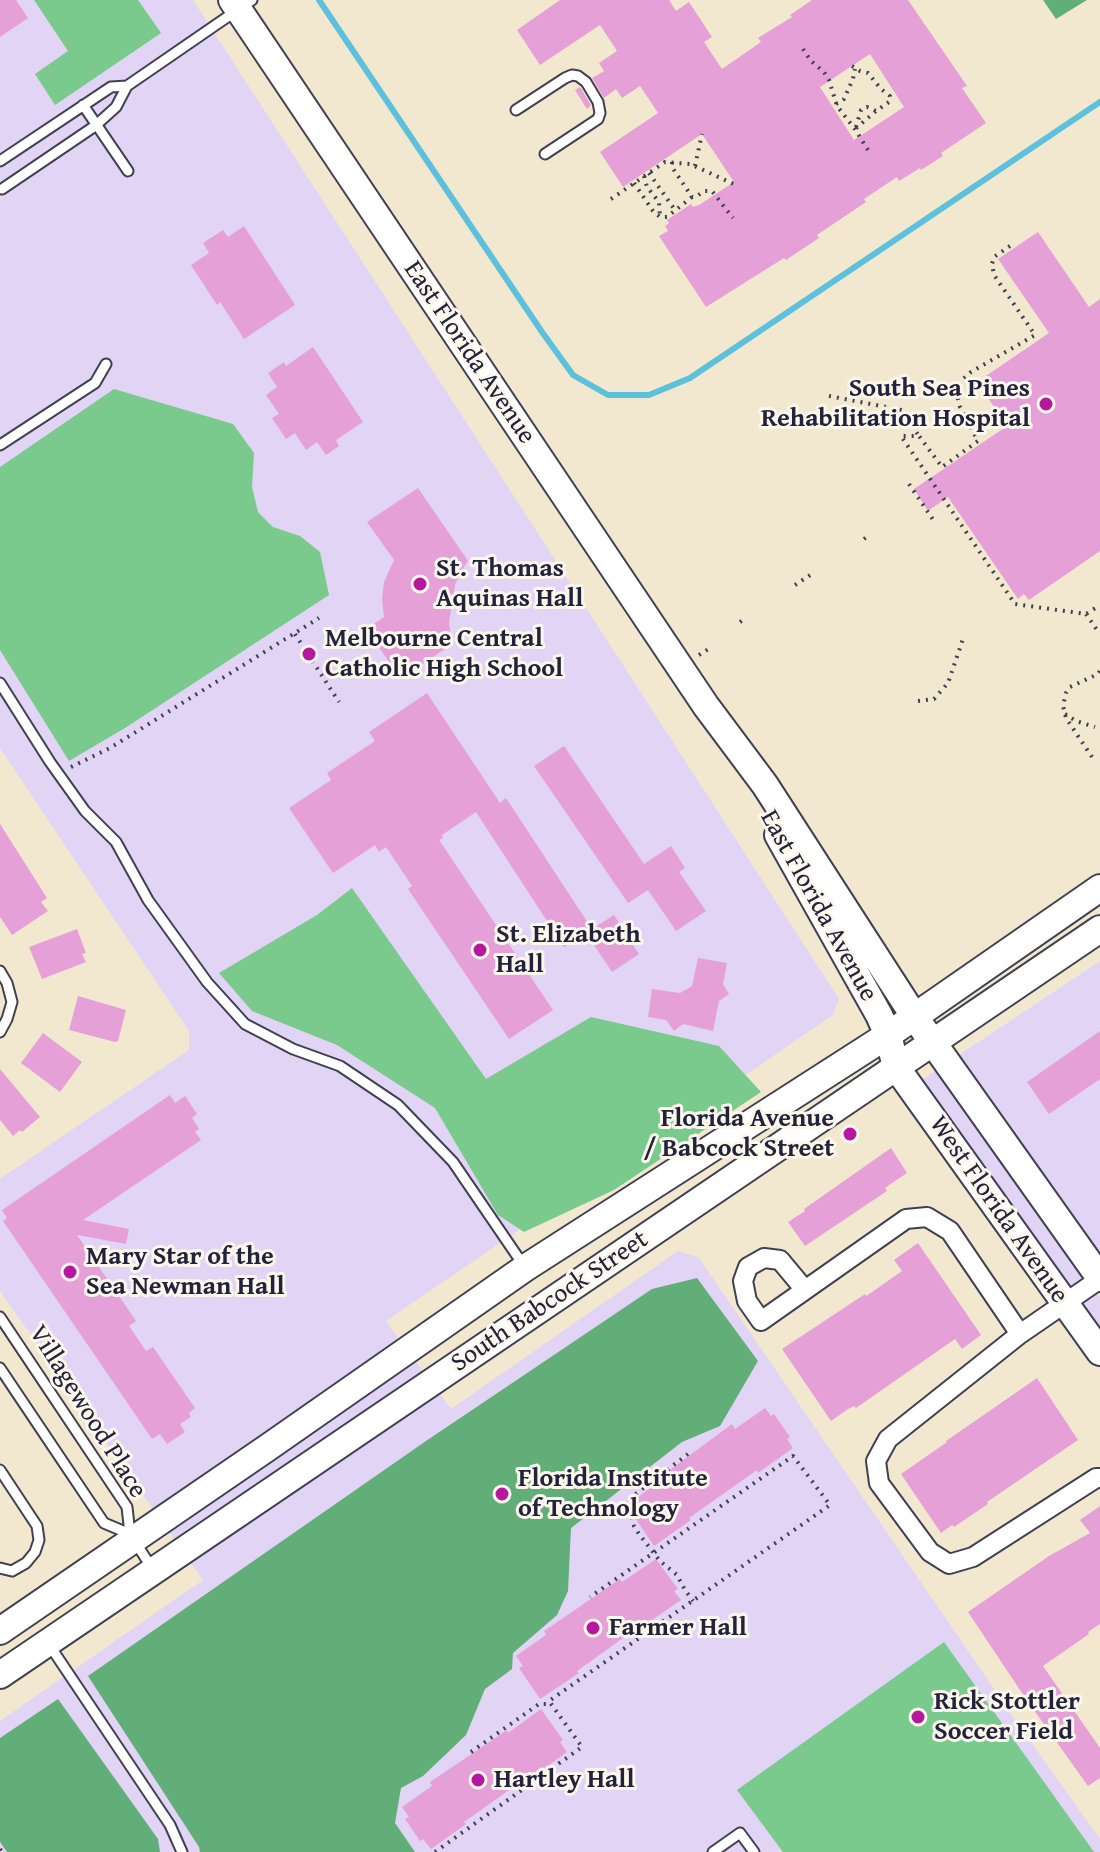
<!DOCTYPE html>
<style>
body{margin:0}
canvas{display:block;background:#f2e8cf}
</style>
<canvas width="1100" height="1852"></canvas>
<script>
const c = document.querySelector('canvas').getContext('2d');
c.lineJoin = 'round';
function fillPath(path, color) { c.fillStyle = color; c.fill(path, 'evenodd'); }
const poly = rows => new Path2D(rows.map(r => 'M' + r).join(''));
function stroke(path, color, width, dash) { c.strokeStyle = color; c.lineWidth = width; c.lineCap = dash ? 'butt' : 'round'; c.setLineDash(dash || []); c.stroke(path); }
function label(font, color, halo, rows, align = 'center') {
  c.font = font + ' "Gentium Book Plus",serif'; c.lineWidth = 6; c.setLineDash([]); c.textBaseline = 'middle'; c.strokeStyle = halo; c.fillStyle = color; for (const [text, x, y, turn = 0] of rows) {
    c.save(); c.translate(x, y); c.rotate((+turn || 0) * Math.PI / 180); c.textAlign = isNaN(turn) ? turn : align; if (halo) c.strokeText(text, 0, 0); c.fillText(text, 0, 0); c.restore();
  }
}
fillPath(poly([
 [0,0,193,0,839,999,833,1015,386,1321,451,1409,678,1251,699,1258,1018,1724,1100,1839,1100,1852,0,1852,0,1721,203,1580,0,1291,0,1179,189,1050,189,1031,0,748],
 [1100,961,1100,1258,956,1057],
 [937,1070,1100,1298,1100,1329,920,1081]
]), '#e1d4f4');
fillPath(poly([
 [34,0,138,0,161,33,55,105,35,74,68,51],
 [114,389,233,424,254,453,252,487,258,512,273,527,300,536,320,552,329,595,125,728,69,761,0,650,0,467],
 [352,888,486,1079,591,1017,719,1046,761,1092,614,1190,524,1232,498,1215,435,1108,337,1045,252,1011,219,973,317,915],
 [944,1642,1094,1852,783,1852,737,1790]
]), '#79ca8c');
fillPath(poly([
 [1043,0,1087,0,1056,19],
 [697,1278,758,1361,720,1426,682,1442,571,1528,568,1591,557,1615,513,1653,512,1669,485,1689,466,1735,423,1776,401,1788,395,1823,415,1852,200,1852,199,1847,88,1676,426,1441,652,1289],
 [58,1699,158,1839,160,1852,7,1852,0,1842,0,1738]
]), '#62ae78');
stroke(poly([
 [319,0,542,332,573,375,608,395,649,395,690,378,1100,102]
]), '#5dc1db', 6);
fillPath(poly([
 [0,0,16,0,28,18,0,37],
 [560,0,669,0,676,11,689,2,712,37,704,42,722,69,761,42,758,38,792,17,790,15,812,0,908,0,967,86,962,88,986,123,941,153,943,156,921,170,920,168,899,181,897,177,864,199,866,202,817,235,819,238,786,260,784,258,706,307,659,236,668,231,665,226,669,223,667,220,691,204,693,207,699,205,734,182,702,134,623,187,600,152,658,113,640,86,622,98,616,89,604,98,592,78,604,71,599,63,617,51,600,25,540,65,517,30],
 [870,54,904,107,854,140,820,87],
 [580,87,591,105,587,109,575,90],
 [244,226,295,305,244,339,220,302,217,305,191,265,209,253,203,243,223,230,228,237],
 [1038,232,1089,307,1100,299,1100,551,1029,600,1024,594,1018,599,948,497,928,511,914,489,1007,426,977,382,1049,333,998,259],
 [313,347,363,422,336,440,339,446,326,455,317,442,306,450,295,433,286,439,272,418,279,414,266,395,277,387,268,373,284,362,286,366],
 [418,488,468,561,461,571,455,585,449,623,452,644,401,679,366,629,384,617,382,599,384,582,394,560,367,522],
 [427,693,500,803,506,798,592,929,564,947,476,812,442,835,443,838,439,840,553,1010,509,1039,408,889,412,886,386,847,379,852,375,845,333,873,289,808,331,780,327,773,375,741,369,732],
 [564,746,644,864,671,846,685,868,679,872,706,911,676,931,648,890,628,903,534,766],
 [0,824,47,898,41,902,48,911,12,935,0,917],
 [614,915,639,954,612,972,586,933],
 [77,929,86,953,82,954,86,962,42,979,29,947],
 [698,958,727,963,723,984,729,994,719,1001,713,1031,683,1024,674,1031,666,1020,648,1017,652,989,680,993,692,986],
 [78,996,126,1010,118,1041,115,1042,69,1030],
 [1100,1031,1100,1079,1049,1114,1027,1082],
 [43,1033,82,1062,60,1092,21,1063],
 [0,1069,40,1117,22,1132,20,1130,13,1136,0,1120],
 [170,1095,175,1103,185,1096,197,1114,192,1118,199,1129,195,1132,201,1140,83,1220,129,1229,126,1244,77,1235,136,1321,129,1326,146,1351,153,1347,195,1408,189,1413,191,1417,180,1424,185,1432,167,1444,160,1434,152,1439,3,1221,7,1218,2,1210],
 [891,1148,907,1173,889,1185,885,1188,887,1191,805,1246,788,1222,805,1211,804,1209],
 [918,1243,981,1335,962,1349,955,1339,856,1408,854,1406,848,1409,831,1421,782,1349,865,1294,866,1296,872,1292,902,1271,894,1260],
 [1037,1378,1078,1440,987,1502,988,1504,954,1527,952,1525,941,1533,901,1474,947,1442,946,1441],
 [765,1408,771,1416,774,1414,790,1437,787,1439,793,1448,758,1473,757,1470,689,1518,691,1520,654,1546,633,1515,637,1511,630,1503,661,1480,659,1478,732,1424,735,1429],
 [1100,1506,1100,1624,1088,1632,1089,1634,1043,1666,1100,1748,1100,1778,1088,1786,1026,1699,968,1612,1049,1556,1090,1533,1080,1520],
 [656,1559,678,1589,674,1591,681,1600,645,1625,644,1623,577,1671,579,1673,540,1699,519,1668,523,1666,516,1656,546,1635,544,1631,620,1579,622,1582],
 [541,1709,563,1740,560,1742,567,1752,531,1778,529,1776,464,1822,466,1824,431,1849,423,1839,420,1841,405,1819,409,1817,402,1807,432,1786,430,1782,507,1730,508,1733]
]), '#e5a1d7');
const lane = poly([
 [83,105,128,171],
 [516,110,565,78,572,75,578,76,586,82,598,102,600,113,598,119,545,154],
 [0,161,111,87,127,86],
 [2,189,95,126,116,107,127,86,252,0],
 [0,445,95,383,106,364],
 [0,683,50,762,85,811,116,842,148,900,207,982,245,1024,293,1049,340,1066,398,1105,453,1162,524,1266],
 [0,971,7,983,12,1002,7,1019,0,1032],
 [0,1317,127,1507,130,1534,152,1568],
 [0,1368,104,1523,130,1534],
 [0,1470,37,1526,39,1540,35,1552,26,1563,12,1571,0,1568],
 [48,1643,170,1825,182,1852],
 [713,1852,740,1833,754,1852]
]);
const street = poly([
 [1100,1279,1020,1334,888,1439,876,1461,879,1483,930,1552,949,1564,973,1557,1096,1478,1100,1478],
 [805,1290,780,1260,764,1258,748,1267,743,1281,747,1301,761,1321,906,1219,927,1217,950,1231,1020,1334]
]);
const secondary = poly([
 [232,0,706,706,765,785,914,1016,1100,1278],
 [778,835,879,1015,888,1035,896,1067,1100,1352],
 [0,1631,270,1446,525,1268,888,1035,1100,888],
 [0,1675,1100,929]
]);
stroke(lane, '#414051', 13);
stroke(street, '#414051', 22);
stroke(secondary, '#414051', 30);
stroke(poly([
 [803,49,811,61,824,72,829,80,837,106,855,129,871,155],
 [852,66,860,71,868,73,881,89,890,96,889,102,876,111,855,129],
 [836,104,844,99,853,79,855,69],
 [856,127,861,110,867,107,876,111],
 [672,162,672,167,692,197,697,196,704,191,712,191,733,218],
 [695,166,702,134],
 [649,173,675,210],
 [644,176,647,187,659,202,660,217],
 [634,183,653,211,660,217,667,217,692,197],
 [611,199,665,162,690,164,736,185],
 [1010,246,994,257,992,264,994,275,1035,335,971,372,962,380,957,389,957,395,960,407,978,441,942,467,919,436,901,436,1015,604,1086,614,1100,605],
 [829,396,907,411,906,417,919,436],
 [909,484,934,521],
 [864,539,868,536],
 [795,585,815,572],
 [1086,614,1097,630],
 [740,622,746,618],
 [295,634,339,702],
 [699,655,710,648],
 [918,701,934,699,948,683,964,636],
 [1065,714,1076,721,1095,727],
 [1092,757,1066,718,1063,706,1066,693,1070,687,1098,674,1100,671],
 [71,767,110,748,319,618],
 [688,1454,625,1502,630,1509,634,1526,639,1534,660,1561,677,1575,685,1590,693,1601],
 [471,1752,539,1704,551,1704],
 [0,1849,2,1852],
 [435,1852,582,1747,549,1701,830,1505,793,1456,590,1597]
]), '#414051', 4, [2, 6]);
stroke(lane, '#fff', 9);
stroke(street, '#fff', 18);
stroke(secondary, '#fff', 26);
for (const [x, y, r, color] of [
 [1046,404,8,"#b5179e"],
 [420,584,8,"#b5179e"],
 [309,654,8,"#b5179e"],
 [480,950,8,"#b5179e"],
 [850,1134,8,"#b5179e"],
 [70,1272,8,"#b5179e"],
 [502,1494,8,"#b5179e"],
 [593,1628,8,"#b5179e"],
 [918,1717,8,"#b5179e"],
 [478,1780,8,"#b5179e"]
]) { const dot = new Path2D(); dot.arc(x, y, r, 0, 2 * Math.PI); c.fillStyle = color; c.fill(dot); stroke(dot, '#fbf7ec', 3); }
label('26px', '#22223b', '#fbf7ec', [
 ["East Florida Avenue",469,353,56],
 ["East Florida Avenue",818,906,61],
 ["West Florida Avenue",998,1210,55],
 ["South Babcock Street",550,1302,-34],
 ["Villagewood Place",87,1412,58]
]);
label('bold 26px', '#22223b', '#fbf7ec', [
 ["South Sea Pines",1030,389,"right"],
 ["Rehabilitation Hospital",1030,419,"right"],
 ["St. Thomas",436,569],
 ["Aquinas Hall",436,599],
 ["Melbourne Central",325,639],
 ["Catholic High School",325,669],
 ["St. Elizabeth",496,935],
 ["Hall",496,965],
 ["Florida Avenue",834,1119,"right"],
 ["/ Babcock Street",834,1149,"right"],
 ["Mary Star of the",86,1257],
 ["Sea Newman Hall",86,1287],
 ["Florida Institute",518,1479],
 ["of Technology",518,1509],
 ["Farmer Hall",609,1628],
 ["Rick Stottler",934,1702],
 ["Soccer Field",934,1732],
 ["Hartley Hall",494,1780]
], 'left');
</script>
